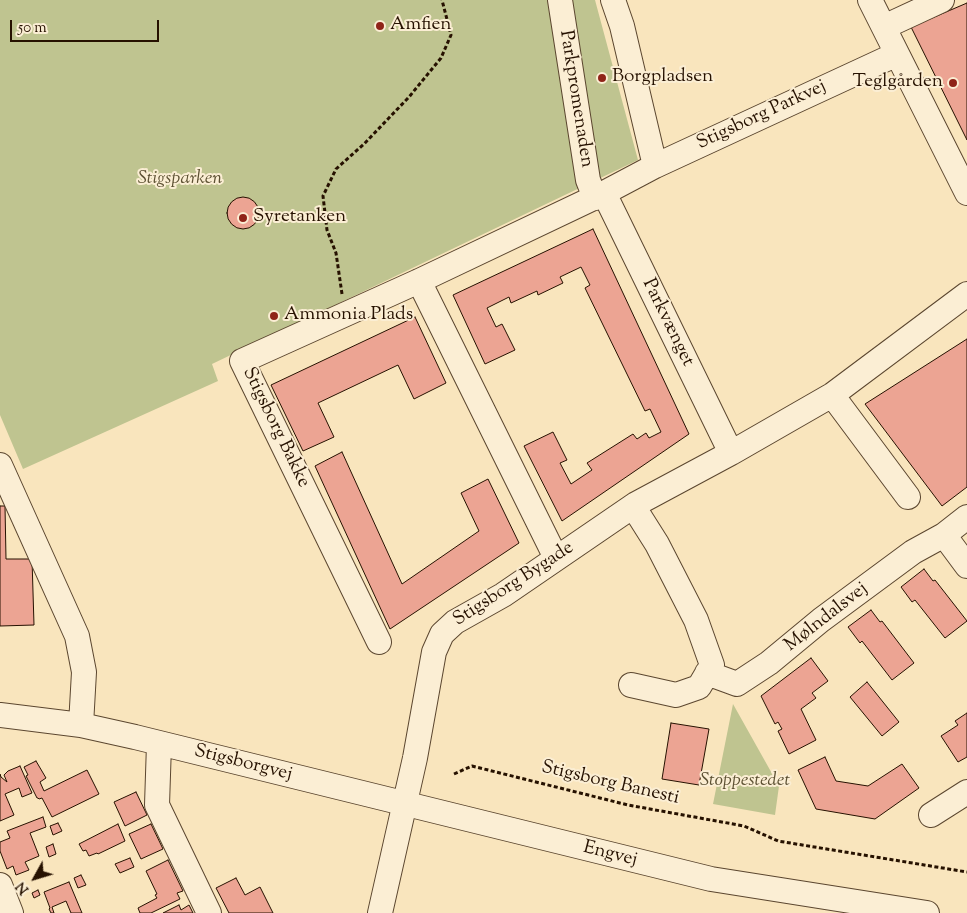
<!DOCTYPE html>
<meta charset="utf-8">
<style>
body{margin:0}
#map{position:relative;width:967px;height:913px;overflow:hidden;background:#f9e5bd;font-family:"Sorts Mill Goudy",serif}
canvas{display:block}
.north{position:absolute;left:10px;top:853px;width:50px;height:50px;-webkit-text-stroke:4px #fbeed4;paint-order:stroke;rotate:231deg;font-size:14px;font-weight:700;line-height:20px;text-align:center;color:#261100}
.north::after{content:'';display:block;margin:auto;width:18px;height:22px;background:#261100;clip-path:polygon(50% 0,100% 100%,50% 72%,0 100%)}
.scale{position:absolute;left:10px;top:20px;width:149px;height:22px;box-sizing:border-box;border:2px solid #261100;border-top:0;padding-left:6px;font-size:15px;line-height:18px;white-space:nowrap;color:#261100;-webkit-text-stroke:4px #fbeed4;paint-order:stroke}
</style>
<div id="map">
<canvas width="967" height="913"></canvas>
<div class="north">N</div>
<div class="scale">50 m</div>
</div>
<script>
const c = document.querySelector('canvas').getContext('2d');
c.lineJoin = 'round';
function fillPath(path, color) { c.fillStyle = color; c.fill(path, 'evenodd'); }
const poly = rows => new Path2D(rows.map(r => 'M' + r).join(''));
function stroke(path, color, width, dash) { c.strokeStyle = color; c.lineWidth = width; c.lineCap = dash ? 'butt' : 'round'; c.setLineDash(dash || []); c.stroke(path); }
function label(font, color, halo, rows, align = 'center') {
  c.font = font + ' "Sorts Mill Goudy",serif'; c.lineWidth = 4; c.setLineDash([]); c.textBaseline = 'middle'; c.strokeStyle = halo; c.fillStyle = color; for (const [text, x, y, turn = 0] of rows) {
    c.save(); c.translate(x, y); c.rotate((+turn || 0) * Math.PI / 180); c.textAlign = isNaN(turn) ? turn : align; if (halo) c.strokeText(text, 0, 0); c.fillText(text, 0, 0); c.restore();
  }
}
fillPath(poly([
 [0,0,595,0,638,160,212,364,218,381,23,469,0,415],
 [733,704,779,786,775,815,713,804]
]), '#bfc490');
const building = poly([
 [967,3,967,140,911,27,967,3],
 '227 213a16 16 0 1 1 32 0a16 16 0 1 1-32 0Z',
 [593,229,689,434,562,521,524,446,553,432,567,460,560,463,571,484,592,470,587,463,633,434,637,439,646,433,649,438,661,432,650,409,645,411,585,288,590,285,581,267,560,277,563,283,538,295,537,291,511,303,509,297,487,308,496,327,502,324,515,350,485,364,453,295,593,229],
 [415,317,446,383,414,399,398,365,318,403,334,437,303,451,271,385,415,317],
 [967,339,967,487,942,506,865,404,967,339],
 [342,452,402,584,479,531,461,493,488,479,519,543,390,629,315,466,342,452],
 [0,506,5,506,6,559,32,559,34,625,0,626,0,506],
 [924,569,933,581,935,580,967,621,945,638,915,600,912,602,901,587,924,569],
 [871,610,880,622,882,621,914,663,892,680,862,641,860,643,848,627,871,610],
 [811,658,828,681,812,693,816,698,801,709,816,740,789,754,778,731,782,729,778,722,775,724,761,696,811,658],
 [867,682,899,722,882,736,850,697,867,682],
 [967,713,967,757,958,762,941,736,958,725,955,721,967,713],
 [671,723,709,729,699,785,662,779,671,723],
 [825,757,836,781,868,786,902,764,919,788,875,819,816,809,798,770,825,757],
 [36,761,46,778,40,782,44,791,87,770,99,794,52,817,42,798,39,799,38,798,37,798,26,776,28,775,24,767,36,761],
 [20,766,32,793,22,797,19,788,5,794,14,815,0,821,0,774,1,777,7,782,4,775,8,771,20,766],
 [136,792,147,815,125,826,114,802,136,792],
 [43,817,46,827,30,833,39,856,25,862,29,870,16,875,13,866,7,869,0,851,0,842,10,838,7,831,43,817],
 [58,823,62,831,53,835,50,826,58,823],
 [118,824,125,841,98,854,97,853,89,856,86,850,83,851,79,844,118,824],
 [151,824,163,849,141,859,129,834,151,824],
 [53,844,56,854,49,857,46,847,53,844],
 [130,858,134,867,120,873,115,864,130,858],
 [168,860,183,891,177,893,180,899,151,913,140,913,138,908,157,898,155,895,157,894,146,871,168,860],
 [81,875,86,885,78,888,74,878,81,875],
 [236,878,245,895,260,887,273,913,229,913,216,888,236,878],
 [69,882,82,913,71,913,66,901,52,907,54,913,51,913,49,909,50,908,44,892,69,882],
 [38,890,40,895,34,898,32,893,38,890],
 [179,905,181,910,189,905,193,913,163,913,179,905]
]);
fillPath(building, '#eca493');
stroke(building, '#261100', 1);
const minor = poly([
 [560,0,588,180,595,198],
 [870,0,967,193],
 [884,27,942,0],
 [655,166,897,54],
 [604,193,731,453],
 [419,281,556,558],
 [832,395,908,497],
 [0,465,77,636,84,672,81,725],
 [967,517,944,535,967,566],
 [379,642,242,361,419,281,604,193,655,166,622,26,613,0],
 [707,673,737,684,769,663,821,620,913,552,944,535],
 [631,685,676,695,699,687,712,665,696,620,657,544,633,506],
 [0,715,81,725,135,737,711,879,927,913],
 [159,744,157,805,209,913],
 [931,815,967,792],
 [0,885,11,913],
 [380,913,415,758,434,652,442,634,455,622,503,595,636,504,731,453,832,395,967,294]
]);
stroke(minor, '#5b462f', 26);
stroke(poly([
 [342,294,336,253,327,230,323,196,336,169,364,144,409,97,441,58,451,35,442,0],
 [454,774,472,766,628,805,744,826,778,841,967,872]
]), '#261100', 3, [4, 2.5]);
stroke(minor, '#fbeed4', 24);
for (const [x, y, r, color] of [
 [380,26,5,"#8f2418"],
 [602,78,5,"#8f2418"],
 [953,83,5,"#8f2418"],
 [243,218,5,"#8f2418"],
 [274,316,5,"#8f2418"]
]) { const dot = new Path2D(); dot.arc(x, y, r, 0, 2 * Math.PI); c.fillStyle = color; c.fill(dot); stroke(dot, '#fbeed4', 2); }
label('19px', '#261100', '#fbeed4', [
 ["Amfien",390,26],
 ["Borgpladsen",612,78],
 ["Teglgården",943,83,"right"],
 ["Syretanken",253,218],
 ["Ammonia Plads",284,316]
], 'left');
label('19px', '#261100', '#fbeed4', [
 ["Parkpromenaden",575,99,81],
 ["Stigsborg Parkvej",762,116,-25],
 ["Parkvænget",667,323,64],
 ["Stigsborg Bakke",275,428,64],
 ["Stigsborg Bygade",514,585,-33],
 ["Mølndalsvej",827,618,-38],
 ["Stigsborgvej",243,764,14],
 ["Stigsborg Banesti",610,784,13],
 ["Engvej",610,855,14]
]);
label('italic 19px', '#5c5032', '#fbeed4', [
 ["Stigsparken",180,180],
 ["Stoppestedet",745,782]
]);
</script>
